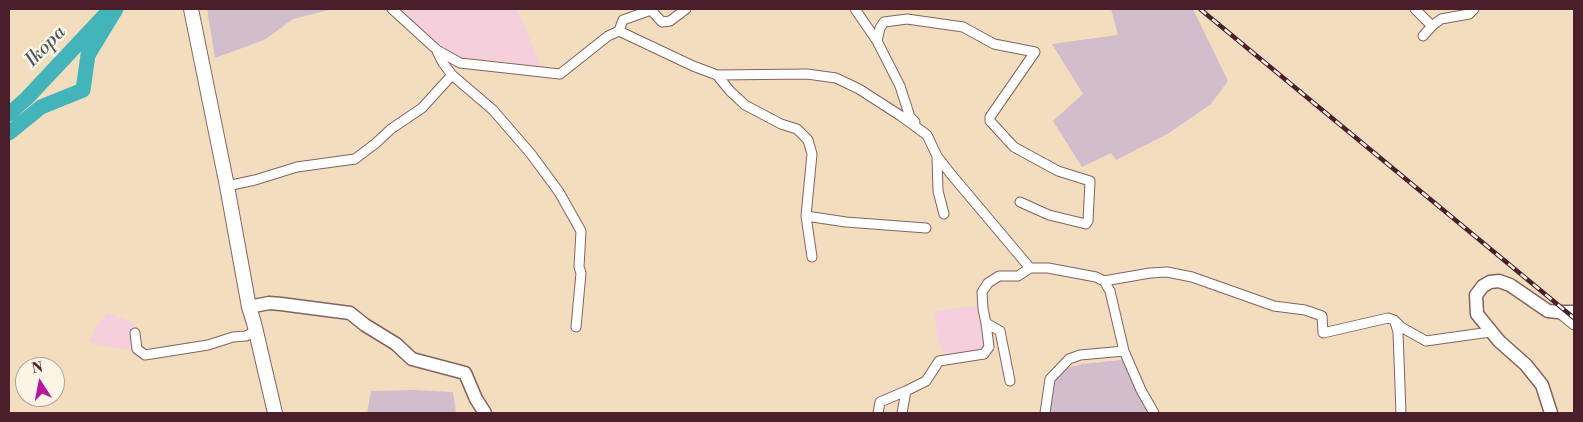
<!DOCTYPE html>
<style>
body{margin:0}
#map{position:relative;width:1583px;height:422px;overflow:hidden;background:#f3ddbf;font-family:"Libre Bodoni",serif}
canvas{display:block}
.frame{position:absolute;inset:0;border:10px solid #4a1f2b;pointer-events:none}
.north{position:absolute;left:15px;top:357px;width:50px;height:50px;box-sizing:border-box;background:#fcf5e5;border:1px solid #b59f9b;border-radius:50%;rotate:349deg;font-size:14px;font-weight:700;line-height:20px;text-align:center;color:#4a1f2b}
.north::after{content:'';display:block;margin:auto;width:18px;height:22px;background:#b5179e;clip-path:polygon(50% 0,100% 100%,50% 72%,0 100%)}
</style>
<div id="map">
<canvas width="1583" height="422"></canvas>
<div class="frame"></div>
<div class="north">N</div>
</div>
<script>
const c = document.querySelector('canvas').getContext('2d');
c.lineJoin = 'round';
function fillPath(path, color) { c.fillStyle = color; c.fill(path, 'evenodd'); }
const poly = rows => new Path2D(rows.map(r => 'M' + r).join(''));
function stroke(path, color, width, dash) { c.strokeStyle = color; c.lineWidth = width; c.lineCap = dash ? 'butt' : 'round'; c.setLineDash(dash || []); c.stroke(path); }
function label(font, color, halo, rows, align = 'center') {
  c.font = font + ' "Libre Bodoni",serif'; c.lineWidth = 5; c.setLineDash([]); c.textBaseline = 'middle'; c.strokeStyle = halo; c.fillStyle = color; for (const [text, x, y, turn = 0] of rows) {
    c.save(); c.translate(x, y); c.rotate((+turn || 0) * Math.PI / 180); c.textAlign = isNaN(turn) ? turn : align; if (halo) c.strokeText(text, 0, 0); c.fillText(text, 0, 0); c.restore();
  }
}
fillPath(poly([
 [397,9,517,9,541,66,451,56],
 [978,306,983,326,985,347,983,351,945,355,938,342,934,312,956,308],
 [107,313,134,322,130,350,103,346,89,342,95,329]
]), '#f5cfdb');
fillPath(poly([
 [207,9,333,9,293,19,266,39,215,58],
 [1111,9,1193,9,1228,81,1211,104,1169,133,1116,160,1111,153,1082,167,1053,121,1083,94,1052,44,1118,35],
 [1122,360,1145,402,1149,413,1047,413,1050,381,1067,368,1082,364],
 [414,390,453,392,456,413,367,413,371,391]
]), '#d1bdcc');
stroke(poly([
 [9,114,27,98,105,15],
 [9,133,41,107,83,90,88,55,116,9]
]), '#43b4ba', 15);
const street = poly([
 [392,9,437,50,460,63,560,74,608,36,619,31,693,66,717,75,807,74,836,78,859,89,901,116,927,135,937,156,950,173,1030,268,1048,268,1096,277,1104,281,1110,291,1124,351,1141,390,1154,413],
 [855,9,877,41,900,86,910,117,915,122],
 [1415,9,1432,26],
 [619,31,623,20,651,10,662,22,670,21,686,9],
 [1423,36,1432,26,1441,19,1469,14,1474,9],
 [877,41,880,28,884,22,907,19,963,27,994,44,1035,52,990,117,990,121,1014,147,1058,171,1090,181,1088,221,1086,224,1049,215,1020,202],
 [437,51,443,63,452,75,493,110,531,154,559,192,581,231,579,267,581,273,576,327],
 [717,75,730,91,745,105,781,124,797,129,808,140,812,154,806,216],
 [937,156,938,191,944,214],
 [227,186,255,180,297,167,355,159,376,143,391,129,422,108,452,75],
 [812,257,806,216,846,222,926,228],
 [1104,281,1150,273,1167,272,1192,277,1274,306,1305,310,1322,316,1323,333,1388,318,1394,320,1401,327,1426,341,1490,332],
 [1558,312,1574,325],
 [1395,322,1398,332,1401,413],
 [135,333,137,349,145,355,208,345,233,337,246,336,256,331],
 [1010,381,1000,331,986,323,983,309,982,292,988,283,999,276,1018,276,1030,268],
 [878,413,880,402,906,391],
 [902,413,906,391,926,381,939,361,984,354,989,347,986,323],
 [1045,413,1050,379,1069,359,1080,355,1124,351]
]);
const secondary = poly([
 [249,307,269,303,281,304,350,313,365,325,396,344,412,359,465,373,476,399,485,413],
 [1551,413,1542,385,1526,365,1499,341,1477,314,1476,295,1483,286,1490,282,1499,281,1510,285,1548,311,1558,312,1574,312]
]);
const primary = poly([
 [191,9,227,186,249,307,254,323,275,413]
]);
stroke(street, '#85625f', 11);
stroke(secondary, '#85625f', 15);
stroke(primary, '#85625f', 16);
stroke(street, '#fff', 9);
stroke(secondary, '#fff', 12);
stroke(primary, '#fff', 14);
const rail = poly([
 [1200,9,1574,318]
]);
stroke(rail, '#4a1f2b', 4.5);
stroke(rail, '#fcf5e5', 2.5, [8]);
label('italic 19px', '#475b64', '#fcf5e5', [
 ["Ikopa",46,47,-46]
]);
</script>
